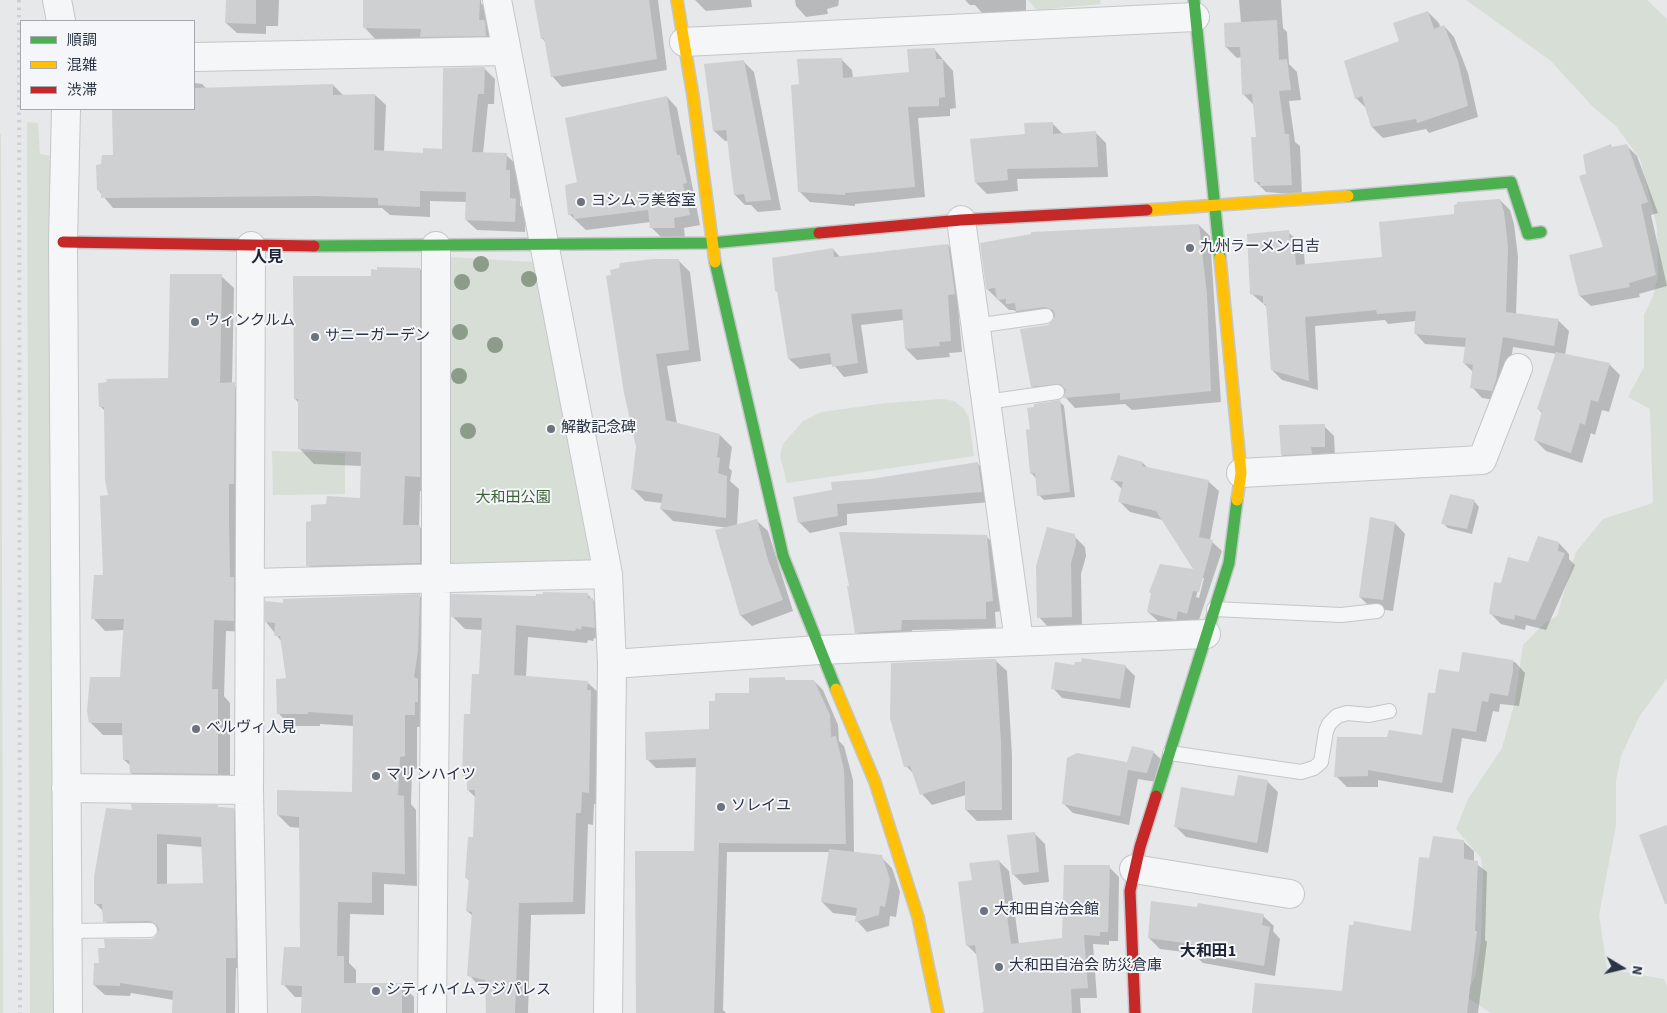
<!DOCTYPE html>
<meta charset="utf-8">
<style>
body{margin:0}
#map{position:relative;width:1667px;height:1013px;overflow:hidden;background:#e6e8ea;font-family:"Source Sans 3","Noto Sans JP",sans-serif}
canvas{display:block}
.legend{position:absolute;left:20px;top:20px;width:175px;height:90px;box-sizing:border-box;background:#f4f6f9;border:1px solid #a4a8b1;margin:0;padding:6px 9px;list-style:none;font-size:15px;color:#2b3444}
.legend li{display:flex;align-items:center;gap:10px;height:25px}
.legend b{width:25px;border:1px solid #a4a8b1}
.north{position:absolute;left:1597px;top:943px;width:50px;height:50px;-webkit-text-stroke:4px #f4f6f9;paint-order:stroke;rotate:99deg;font-size:14px;font-weight:700;line-height:20px;text-align:center;color:#2b3444}
.north::after{content:'';display:block;margin:auto;width:18px;height:22px;background:#2b3444;clip-path:polygon(50% 0,100% 100%,50% 72%,0 100%)}
</style>
<div id="map">
<canvas width="1667" height="1013"></canvas>
<ul class="legend">
<li><b style="height:6px;background:#4caf50"></b>順調</li>
<li><b style="height:6px;background:#ffc107"></b>混雑</li>
<li><b style="height:6px;background:#c62828"></b>渋滞</li>
</ul>
<div class="north">N</div>
</div>
<script>
const c = document.querySelector('canvas').getContext('2d');
c.lineJoin = 'round';
function fillPath(path, color) { c.fillStyle = color; c.fill(path, 'evenodd'); }
const poly = rows => new Path2D(rows.map(r => 'M' + r).join(''));
function stroke(path, color, width, dash) { c.strokeStyle = color; c.lineWidth = width; c.lineCap = dash ? 'butt' : 'round'; c.setLineDash(dash || []); c.stroke(path); }
function label(font, color, halo, rows, align = 'center') {
  c.font = font + ' "Source Sans 3","Noto Sans JP",sans-serif'; c.lineWidth = 4; c.setLineDash([]); c.textBaseline = 'middle'; c.strokeStyle = halo; c.fillStyle = color; for (const [text, x, y, turn = 0] of rows) {
    c.save(); c.translate(x, y); c.rotate((+turn || 0) * Math.PI / 180); c.textAlign = isNaN(turn) ? turn : align; if (halo) c.strokeText(text, 0, 0); c.fillText(text, 0, 0); c.restore();
  }
}
fillPath(poly([
 [1028,0,1100,0,1101,4,1037,10],
 [1466,0,1647,0,1667,19,1667,678,1639,717,1621,756,1616,781,1616,825,1599,915,1607,969,1664,979,1667,987,1667,1013,1491,1013,1465,996,1475,977,1481,941,1483,874,1481,858,1456,829,1468,799,1502,748,1515,701,1523,645,1544,624,1557,616,1576,552,1603,519,1653,503,1650,409,1628,397,1644,367,1644,315,1653,296,1658,277,1657,227,1640,159,1616,126,1593,107,1551,61],
 [27,122,38,123,40,154,52,156,56,1013,30,1013],
 [0,133,1,135,3,1013,0,1013],
 [448,257,534,262,591,565,450,563],
 [942,399,954,401,964,409,969,418,974,456,787,483,780,456,783,444,803,421,822,412,886,403],
 [272,451,345,453,345,494,273,495]
]), '#d6ded6');
fillPath(poly([
 [227,0,279,0,278,26,266,26,266,34,237,33,226,23],
 [365,0,481,0,481,3,493,15,500,49,378,42,365,28],
 [538,0,658,0,667,70,562,87,552,76,546,43,542,38],
 [695,0,751,0,752,7,706,11],
 [795,0,839,0,838,6,827,9,828,14,806,17,796,6],
 [965,0,1026,0,1026,11,990,22,975,5,970,5],
 [1239,0,1281,0,1283,28,1287,32,1289,64,1297,72,1301,100,1289,101,1295,142,1300,146,1302,195,1266,192,1255,181,1257,138,1254,105,1243,94,1242,57,1237,58,1226,47,1241,23],
 [1428,12,1439,23,1440,27,1444,26,1454,37,1468,73,1478,117,1429,133,1426,129,1383,138,1372,127,1367,109,1356,98],
 [934,49,953,71,956,108,950,109,950,116,918,118,925,197,855,204,855,206,810,202,799,191,800,85,841,59,852,70,853,79,910,73],
 [743,61,754,72,781,210,758,212,751,205,745,205,735,195,729,141,725,141,714,131],
 [484,68,495,79,494,104,488,104,483,154,506,155,517,165,517,178,521,182,520,205,526,211,525,232,477,230,466,220,467,202,430,201,430,217,390,215,382,208,113,208,98,190,102,165,115,156,113,109,194,109,194,83,202,84,207,89,333,85,344,96,375,95,386,105,384,152,424,154,443,150],
 [667,97,677,108,700,225,684,228,685,238,662,238,651,227,651,222,586,230,569,214,579,183],
 [1052,123,1063,134,1095,132,1106,143,1108,177,1017,179,1018,191,987,194,976,183,1026,135],
 [1626,145,1637,156,1658,213,1651,215,1667,286,1639,294,1640,297,1591,306,1580,296,1604,248,1587,175,1611,146,1613,148],
 [1500,200,1510,210,1514,224,1518,257,1516,315,1558,320,1569,331,1565,355,1610,365,1620,375,1609,412,1602,410,1595,435,1591,433,1582,463,1546,451,1535,440,1542,413,1538,409,1557,354,1513,347,1506,391,1502,401,1482,398,1472,387,1473,372,1464,363,1466,347,1425,344,1415,333,1416,321,1388,324,1385,320,1315,326,1318,390,1282,380,1272,370,1267,307,1252,294,1288,232,1299,242,1299,248,1304,253,1305,265,1384,258,1456,216],
 [1199,225,1210,236,1221,402,1132,410,1125,404,1075,408,1065,397,1066,395,1043,397,1032,386,1048,326,1055,318,1028,321,1014,310,1009,310,987,289],
 [948,245,959,256,966,304,958,306,962,352,949,353,950,357,917,360,906,349,904,320,861,325,868,373,844,377,833,364,800,369,789,359,779,293,776,291,833,249,841,258],
 [678,260,690,272,701,361,667,366,677,424,720,435,732,447,729,468,732,471,730,481,739,489,737,526,757,521,768,531,793,611,752,626,741,616,717,531,729,528,673,521,661,509,662,503,645,501,632,488,638,447,625,392],
 [420,269,435,285,434,491,420,491,419,526,435,542,435,578,323,581,308,565,361,499,362,466,314,464,299,448,299,403,295,399,372,277],
 [221,276,234,288,232,384,247,396,246,632,226,631,224,696,230,703,230,786,143,785,131,773,131,766,124,760,123,735,103,735,90,722,121,678,125,630,105,631,93,618,105,576,110,496,106,412,100,406,169,380],
 [1059,401,1064,406,1075,497,1044,500,1039,495,1036,478,1031,473,1031,431],
 [1324,426,1334,436,1335,457,1293,465,1282,455],
 [1143,463,1148,468,1208,481,1219,491,1210,540,1222,551,1198,623,1159,622,1148,612,1152,594,1150,592,1196,570,1163,520,1130,512,1120,502,1123,490,1112,479],
 [1201,578,1204,578,1199,598,1196,597],
 [978,464,988,474,991,502,847,514,847,525,810,533,799,522,834,491,871,480],
 [1474,501,1479,507,1472,534,1448,528,1443,523],
 [1395,523,1405,534,1393,611,1371,608,1360,597],
 [986,536,997,547,1003,611,995,612,996,628,912,630,911,640,866,643,856,632],
 [1074,536,1085,547,1086,556,1081,574,1082,628,1049,628,1039,617],
 [1559,543,1569,554,1569,559,1575,565,1546,630,1526,625,1525,630,1501,624,1490,613,1502,585],
 [587,594,605,612,607,640,594,638,593,641,588,640,587,643,528,637,526,677,587,682,600,694,601,805,594,804,593,825,588,824,585,914,531,915,528,1013,486,1013,486,989,481,988,469,975,473,916,467,911,470,882,466,877,474,839,476,798,468,790,468,780,464,775,471,716,480,675,483,630,465,629,453,617,537,598],
 [420,596,432,608,427,727,417,727,417,769,412,769,411,804,416,810,417,886,384,884,384,915,350,914,349,963,356,970,356,984,401,984,414,997,414,1013,302,1013,303,997,295,997,283,984,301,948,301,828,290,827,278,815,354,793,354,726,320,724,320,726,291,726,278,713,288,679,282,642,266,622,284,604],
 [1463,654,1515,662,1525,673,1519,706,1500,704,1499,712,1493,711,1486,742,1462,738,1453,793,1378,780,1378,787,1347,787,1336,776,1388,739,1423,736,1436,695,1460,673],
 [996,661,1007,671,1012,755,1012,820,977,821,966,810,966,795,932,805,922,794,915,775,906,766],
 [1082,663,1125,666,1135,676,1130,708,1062,698,1053,688,1075,666],
 [784,678,787,682,814,681,823,690,838,725,839,741,844,746,853,780,854,853,881,857,892,868,900,892,896,917,890,916,889,926,867,932,857,921,857,916,833,913,822,902,830,852,727,852,723,1010,726,1013,636,1013,696,852,697,767,656,768,647,759,710,730,751,695],
 [1153,752,1163,761,1156,782,1138,779,1129,825,1073,813,1063,803,1127,764],
 [1267,781,1278,792,1268,853,1186,837,1175,826],
 [218,807,233,809,244,820,246,968,236,968,235,1013,174,1013,174,1000,131,993,130,996,105,995,94,985,106,949,151,940,156,938,160,931,115,932,105,921,104,912,95,903,133,812],
 [167,844,203,847,204,885,167,885],
 [1034,833,1045,844,1049,882,1024,885,1013,874],
 [1464,842,1474,851,1474,862,1487,872,1485,940,1487,942,1478,1013,1254,1013,1343,992,1412,932,1430,859],
 [999,861,1009,871,1019,944,1063,940,1109,867,1119,877,1118,941,1109,941,1109,945,1093,944,1097,998,1080,998,1081,1013,981,1013,985,1012,977,955,967,945,974,881],
 [1263,916,1274,926,1273,931,1280,939,1275,976,1203,963,1192,953,1160,949,1149,938]
]), '#0003');
fillPath(poly([
 [226,0,256,0,256,24,225,23],
 [363,0,480,0,479,20,485,20,486,36,420,37,421,29,363,28],
 [534,0,649,0,657,59,551,77,544,38,541,39],
 [1428,11,1434,29,1444,25,1458,61,1468,106,1417,123,1416,119,1371,127,1362,96,1355,99,1344,61,1399,41,1393,23],
 [1277,20,1279,60,1287,59,1291,90,1279,91,1285,134,1289,134,1292,185,1260,186,1260,182,1254,182,1251,137,1256,137,1252,94,1242,95,1240,47,1225,47,1224,23],
 [935,48,936,59,943,59,945,97,939,98,939,106,908,107,915,187,845,193,845,195,798,192,791,85,799,84,797,59,842,58,843,78,909,72,907,49],
 [744,60,771,200,746,202,744,194,734,195,726,130,713,131,704,64],
 [485,67,484,94,478,94,472,152,507,153,506,170,510,170,510,198,516,199,515,222,465,220,466,192,420,191,420,207,378,205,378,198,317,196,101,198,101,192,97,190,96,165,101,164,102,155,113,155,112,109,194,109,194,88,333,84,333,95,375,94,374,150,423,153,423,148,442,149,443,68],
 [667,96,677,155,680,155,687,183,683,184,690,215,674,218,675,228,650,228,648,210,574,219,573,214,568,215,565,185,577,182,565,118],
 [1053,122,1053,134,1096,131,1098,167,1007,169,1008,180,975,183,970,139,1025,134,1024,123],
 [1611,144,1612,147,1627,144,1648,202,1641,204,1656,275,1629,283,1630,287,1579,296,1569,255,1603,247,1579,176,1586,174,1583,155],
 [1500,199,1504,212,1508,246,1506,312,1559,319,1554,346,1503,337,1496,380,1492,391,1470,388,1473,365,1463,363,1466,338,1414,334,1416,311,1377,314,1376,310,1305,317,1309,381,1271,370,1266,304,1263,304,1263,296,1250,294,1247,234,1289,230,1290,242,1294,241,1296,265,1382,257,1379,222,1454,214,1454,205,1457,204,1457,202],
 [1199,224,1207,295,1211,391,1120,400,1120,393,1063,398,1066,390,1060,384,1031,387,1020,329,1048,325,1054,320,1055,314,1053,310,1045,307,1016,311,1015,303,1006,304,1006,299,997,300,995,288,986,289,980,243,1031,234,1031,232],
 [948,244,955,294,948,295,951,341,939,342,940,346,905,349,902,309,851,314,858,363,832,367,830,353,788,359,777,291,775,291,772,258,833,248,834,257],
 [653,259,679,259,689,350,656,354,666,420,720,434,717,457,720,458,718,473,727,476,726,518,660,509,663,494,631,489,636,447,624,393,606,276,611,275,610,270,619,268,620,263],
 [377,267,420,268,420,477,405,476,403,525,420,525,420,563,306,566,306,522,311,521,311,505,326,504,327,496,360,498,361,452,298,449,298,399,294,399,293,276,371,276,371,269,377,270],
 [170,274,222,274,220,383,235,382,234,484,229,484,229,522,230,577,234,577,234,621,214,620,212,689,218,689,218,774,130,773,129,760,123,760,122,723,89,723,87,711,90,677,120,677,124,619,91,619,94,575,103,575,100,496,108,495,105,480,104,407,99,407,98,383,107,382,106,379,168,378],
 [1556,352,1610,363,1598,402,1591,400,1585,425,1580,423,1571,453,1534,440,1542,411,1537,409],
 [1060,400,1070,492,1037,496,1035,473,1030,474,1026,430,1030,429,1027,408,1034,407,1034,404],
 [1325,424,1325,447,1311,447,1312,454,1281,455,1279,425],
 [1118,455,1143,462,1142,466,1209,480,1199,537,1213,540,1199,592,1193,591,1187,614,1178,611,1176,620,1147,612,1151,593,1149,592,1160,564,1193,569,1156,511,1118,502,1123,482,1110,480],
 [978,462,982,492,837,504,838,516,798,523,793,497,832,490,831,482,871,479],
 [1450,494,1475,500,1467,529,1441,524],
 [1370,517,1395,522,1383,600,1359,597],
 [757,519,768,560,783,600,740,616,715,530],
 [1047,527,1075,534,1076,545,1071,563,1072,617,1037,618,1036,566],
 [839,532,987,535,993,601,986,602,986,619,902,620,901,630,855,633,847,586,849,586],
 [1538,536,1559,542,1558,551,1565,553,1535,620,1515,615,1514,620,1489,614,1494,582,1501,583,1508,557,1528,562],
 [543,592,588,593,588,598,593,598,595,628,582,626,581,630,576,628,575,631,516,625,514,675,588,681,587,690,591,690,589,793,582,792,581,813,576,813,573,902,519,903,515,1013,486,1013,485,980,467,976,472,912,466,911,469,879,465,878,468,837,473,837,475,790,467,790,467,776,462,776,464,714,470,714,472,674,479,674,482,618,451,617,451,594,536,596,536,594,543,594],
 [420,594,418,651,414,677,418,679,418,702,415,702,415,715,405,715,405,756,400,757,398,795,404,796,405,874,372,872,372,903,338,902,337,956,344,956,344,983,402,983,402,1013,301,1013,302,986,281,985,284,947,300,947,299,817,277,815,277,790,352,792,353,715,308,712,308,714,277,714,276,679,286,678,280,636,274,636,275,623,265,622,265,601,283,603,283,599],
 [1462,652,1513,660,1513,671,1508,696,1490,693,1488,702,1482,701,1476,732,1452,728,1442,783,1368,770,1368,776,1334,777,1337,737,1387,737,1389,730,1422,735,1428,693,1435,693,1439,669,1459,672],
 [1082,658,1126,665,1120,699,1051,689,1055,662,1074,665,1075,662,1081,662],
 [989,659,996,659,1001,743,1002,810,965,810,965,781,920,795,910,766,904,767,890,718,891,663],
 [785,677,785,680,814,680,830,715,831,737,836,736,844,770,846,844,719,843,714,1013,636,1013,635,851,694,851,696,758,646,760,645,732,709,729,709,701,715,701,715,693,749,693,749,678],
 [1132,746,1154,751,1147,773,1128,770,1120,816,1062,804,1067,758,1077,753,1127,762],
 [1238,775,1268,780,1257,843,1174,827,1181,787,1234,796],
 [131,804,218,805,218,807,234,808,236,958,226,958,226,1013,172,1013,173,991,120,983,120,986,93,985,94,963,99,963,98,948,105,948,104,939,151,939,155,937,159,930,157,925,150,921,103,922,102,904,94,904,94,877,106,808,132,810],
 [157,834,201,837,203,883,157,884],
 [1667,825,1667,904,1665,904,1639,835],
 [1035,832,1039,872,1012,875,1007,835],
 [1433,836,1464,840,1464,859,1478,861,1475,931,1477,931,1467,1013,1252,1013,1255,983,1342,991,1349,925,1353,925,1354,921,1411,931,1419,857,1429,858],
 [829,849,882,855,890,880,885,907,880,906,879,915,855,922,857,908,821,902],
 [999,860,1011,944,1062,938,1064,865,1110,865,1108,932,1100,932,1100,936,1084,935,1088,988,1071,989,1072,1013,984,1013,975,945,966,946,958,882,972,880,969,863],
 [1151,901,1197,907,1198,903,1264,914,1262,925,1270,927,1264,966,1190,953,1192,944,1148,938]
]), '#ced0d2');
const lane = poly([
 [975,326,1046,316],
 [986,402,1057,392],
 [1214,609,1341,615,1377,611],
 [1170,753,1301,772,1314,768,1321,762,1326,731,1329,724,1337,716,1347,713,1369,715,1389,711],
 [67,931,150,930]
]);
const street = poly([
 [57,0,61,21],
 [497,0,608,574,612,664,608,1013],
 [684,42,1195,17],
 [194,57,506,51],
 [66,109,63,242,68,1013],
 [961,220,1019,641],
 [251,246,249,790,253,1013],
 [1241,473,1482,460,1518,368],
 [252,583,608,574],
 [612,664,819,650,1206,634],
 [66,788,249,790],
 [1134,869,1290,894],
 [432,1013,436,579,436,246]
]);
const fast = poly([
 [1194,0,1220,258],
 [1348,196,1511,182,1528,234,1541,232],
 [314,246,711,243,819,233],
 [715,262,783,556,836,689],
 [1156,796,1229,563,1237,500]
]);
const slow = poly([
 [677,0,693,96,715,262],
 [1147,210,1348,196],
 [1220,258,1241,473,1237,500],
 [836,689,875,782,918,917,938,1013]
]);
const jam = poly([
 [819,233,961,220,1147,210],
 [63,242,314,246],
 [1135,1013,1130,891,1140,847,1156,796]
]);
stroke(lane, '#c4c6c8', 16);
stroke(street, '#c4c6c8', 30);
stroke(fast, '#c4c6c8', 14);
stroke(slow, '#c4c6c8', 14);
stroke(jam, '#c4c6c8', 14);
stroke(lane, '#f5f6f7', 14);
stroke(street, '#f5f6f7', 28);
stroke(fast, '#4caf50', 11);
stroke(slow, '#ffc107', 11);
stroke(jam, '#c62828', 11);
stroke(poly([
 [19,0,20,1013]
]), '#cecfd2', 4, [2.5, 5]);
c.fillStyle = '#8b9d88';
for (const [x, y] of [
 [481,264],
 [529,279],
 [462,282],
 [460,332],
 [495,345],
 [459,376],
 [468,431]
]) { c.beginPath(); c.arc(x, y, 8, 0, 2 * Math.PI); c.fill(); }
for (const [x, y, r, color] of [
 [581,202,5,"#6c737e"],
 [1190,248,5,"#6c737e"],
 [195,322,5,"#6c737e"],
 [315,337,5,"#6c737e"],
 [551,429,5,"#6c737e"],
 [196,729,5,"#6c737e"],
 [376,776,5,"#6c737e"],
 [721,807,5,"#6c737e"],
 [984,911,5,"#6c737e"],
 [999,967,5,"#6c737e"],
 [376,991,5,"#6c737e"]
]) { const dot = new Path2D(); dot.arc(x, y, r, 0, 2 * Math.PI); c.fillStyle = color; c.fill(dot); stroke(dot, '#f4f6f9', 2); }
label('15px', '#2b3444', '#f4f6f9', [
 ["ヨシムラ美容室",591,202],
 ["九州ラーメン日吉",1200,248],
 ["ウィンクルム",205,322],
 ["サニーガーデン",325,337],
 ["解散記念碑",561,429],
 ["ベルヴィ人見",206,729],
 ["マリンハイツ",386,776],
 ["ソレイユ",731,807],
 ["大和田自治会館",994,911],
 ["大和田自治会 防災倉庫",1009,967],
 ["シティハイムフジパレス",386,991]
], 'left');
label('15px', '#406038', '#f4f6f9', [
 ["大和田公園",513,499]
]);
label('bold 16px', '#1d2535', '#f4f6f9', [
 ["人見",267,258],
 ["大和田1",1208,952]
]);
</script>
